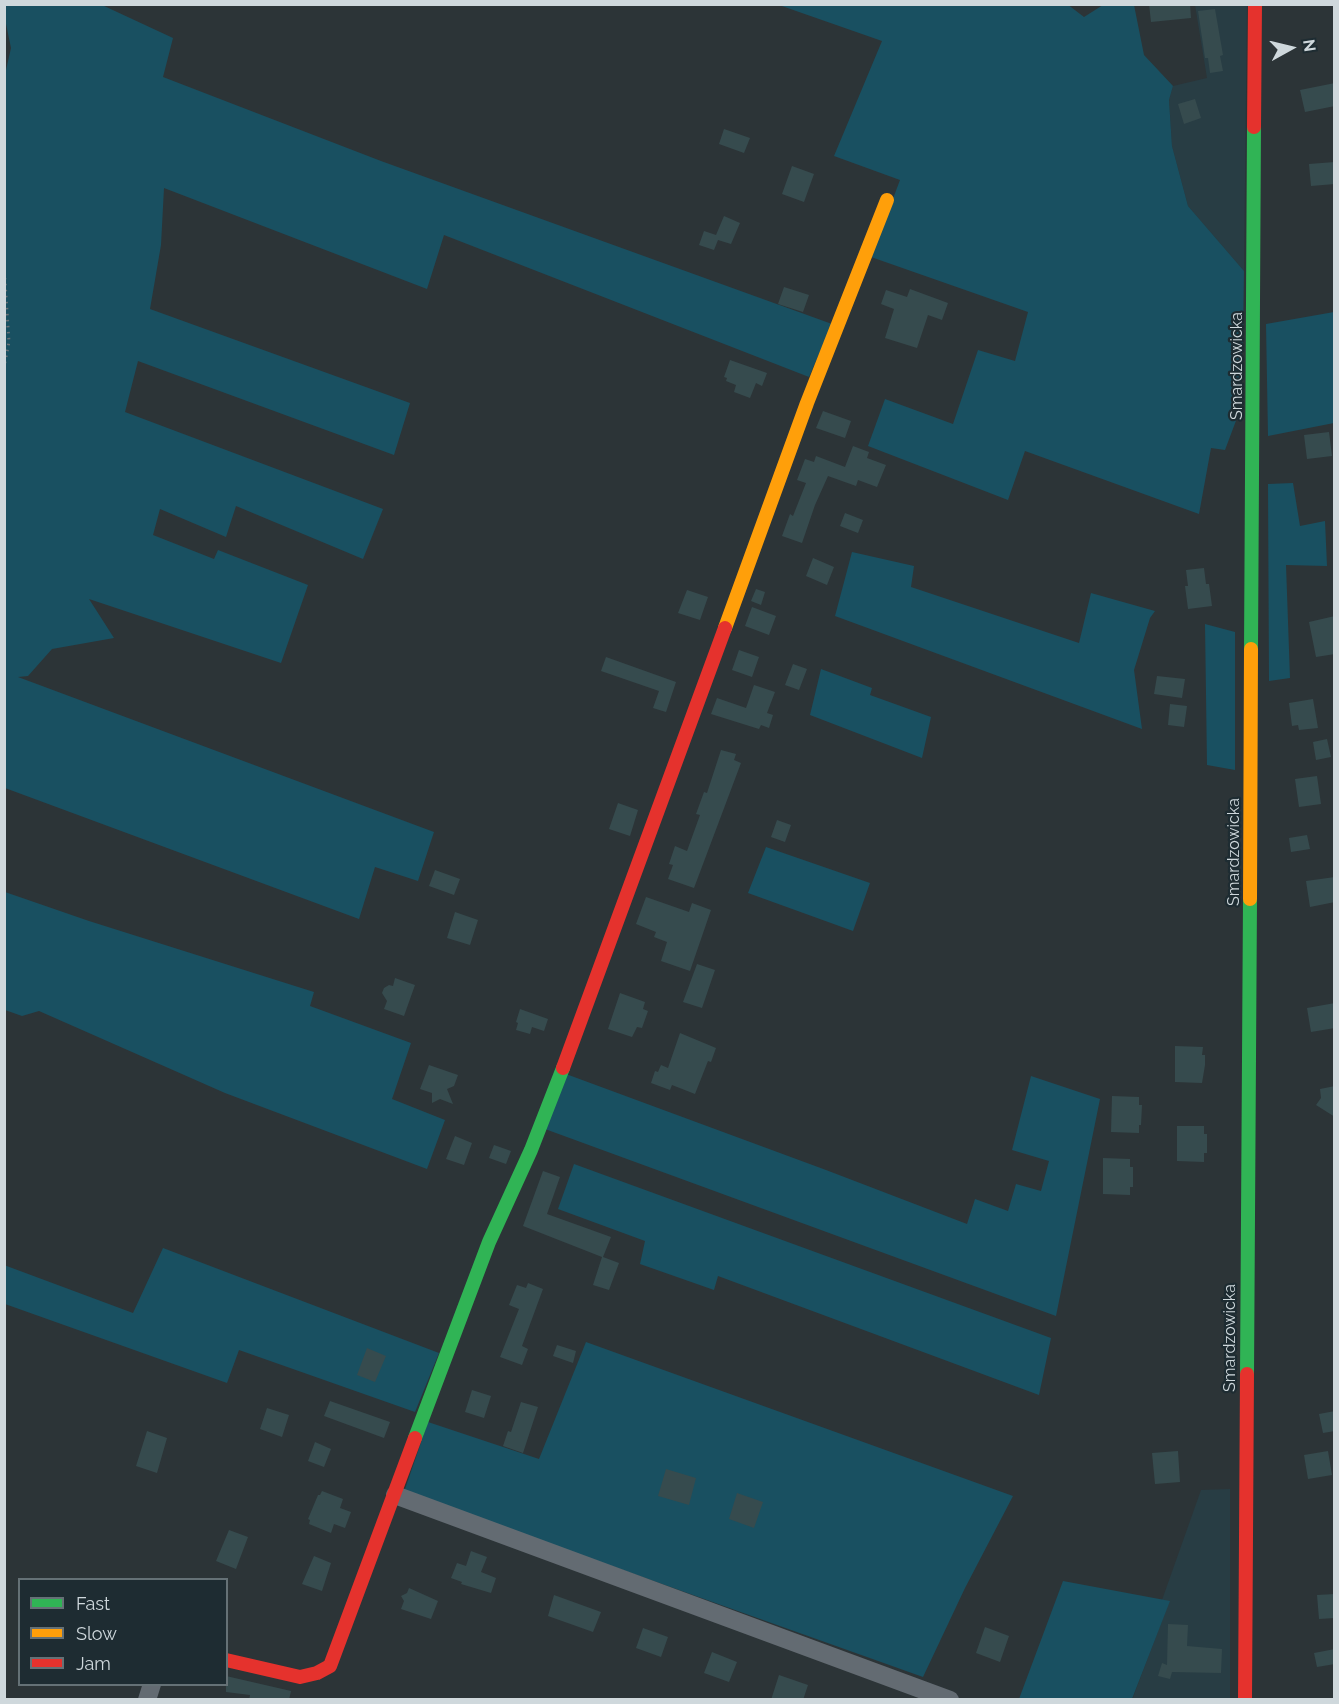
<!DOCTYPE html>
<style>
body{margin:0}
#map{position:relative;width:1339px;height:1704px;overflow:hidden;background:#2c3437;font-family:Raleway,sans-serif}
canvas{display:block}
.frame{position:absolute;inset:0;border:6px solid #cfd8dc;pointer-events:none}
.legend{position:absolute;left:18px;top:1578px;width:210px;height:108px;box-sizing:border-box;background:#1e2c32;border:2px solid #657176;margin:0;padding:8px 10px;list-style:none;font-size:18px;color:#cfd8dc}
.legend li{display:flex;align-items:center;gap:12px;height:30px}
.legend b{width:30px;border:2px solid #657176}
.north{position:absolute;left:1261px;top:18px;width:60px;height:60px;-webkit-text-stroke:4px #1e2c32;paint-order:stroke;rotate:82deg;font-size:16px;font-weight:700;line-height:24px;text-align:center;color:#cfd8dc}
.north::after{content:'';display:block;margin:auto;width:21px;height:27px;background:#cfd8dc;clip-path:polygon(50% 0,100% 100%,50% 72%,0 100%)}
</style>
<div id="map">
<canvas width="1339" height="1704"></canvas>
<div class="frame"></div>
<ul class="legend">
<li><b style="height:8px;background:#30b455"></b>Fast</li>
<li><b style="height:8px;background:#ff9f0a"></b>Slow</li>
<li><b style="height:8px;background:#e5322d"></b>Jam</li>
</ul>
<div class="north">N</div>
</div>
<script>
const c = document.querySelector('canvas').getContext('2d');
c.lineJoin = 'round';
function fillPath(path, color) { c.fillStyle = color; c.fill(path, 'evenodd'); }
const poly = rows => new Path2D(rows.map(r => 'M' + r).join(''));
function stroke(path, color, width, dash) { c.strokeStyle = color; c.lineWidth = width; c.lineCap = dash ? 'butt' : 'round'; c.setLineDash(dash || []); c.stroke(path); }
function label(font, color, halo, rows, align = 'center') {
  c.font = font + ' Raleway,sans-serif'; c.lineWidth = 4.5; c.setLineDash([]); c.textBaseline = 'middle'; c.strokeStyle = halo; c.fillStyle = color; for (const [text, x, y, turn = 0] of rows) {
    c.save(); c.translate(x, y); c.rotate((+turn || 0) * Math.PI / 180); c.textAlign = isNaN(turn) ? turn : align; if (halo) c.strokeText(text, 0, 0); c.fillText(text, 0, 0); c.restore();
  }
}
fillPath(poly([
 [1195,5,1247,5,1244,271,1188,206,1172,146,1169,100,1173,86,1207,78],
 [1230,1489,1230,1699,1132,1700,1169,1602,1162,1600,1201,1490]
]), '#283d44');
fillPath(poly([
 [1067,4,1084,17,1103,5,1134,5,1144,55,1173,86,1169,100,1172,146,1188,206,1244,271,1243,339,1237,418,1225,450,1211,448,1199,514,1025,451,1008,500,868,446,885,399,953,424,978,350,1015,361,1028,312,871,257,900,180,834,156,882,41,779,5],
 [5,5,102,5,173,38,163,77,381,161,832,324,809,377,444,235,427,289,164,188,161,245,150,309,410,403,394,455,138,361,125,412,383,509,363,559,236,506,226,537,160,509,153,535,214,559,218,550,308,585,281,663,89,599,114,638,52,649,28,676,18,677,434,832,418,881,375,867,359,919,5,788,4,79,11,48,5,19],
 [1334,312,1334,423,1268,436,1266,324],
 [1293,483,1300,526,1325,521,1327,566,1286,565,1290,678,1269,681,1268,484],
 [852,552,914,566,911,587,1079,643,1091,593,1155,611,1150,618,1134,670,1142,729,835,616],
 [1205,624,1235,632,1235,770,1207,765],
 [821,669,872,688,870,695,931,717,922,758,810,715],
 [766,847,870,883,853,931,748,893],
 [5,892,89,921,314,992,310,1006,411,1043,392,1099,445,1120,427,1169,225,1093,39,1011,22,1016,5,1010],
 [566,1074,826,1170,967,1224,975,1199,1008,1211,1016,1184,1041,1191,1049,1161,1012,1150,1031,1076,1100,1099,1056,1316,545,1129],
 [574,1164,1051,1338,1039,1395,718,1276,714,1290,640,1264,645,1241,558,1209],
 [163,1248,439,1353,415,1412,239,1350,227,1383,5,1304,4,1265,133,1313],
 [586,1342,1013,1496,965,1588,923,1677,404,1492,428,1422,539,1459],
 [1063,1581,1170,1601,1132,1699,1019,1699]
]), '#195061');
fillPath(poly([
 [1149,4,1190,4,1191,18,1151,22],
 [1215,9,1223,55,1220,56,1223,71,1210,73,1208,58,1205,58,1198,11],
 [1335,83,1335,106,1305,112,1300,90],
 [1195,99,1201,118,1184,124,1178,104],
 [724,129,750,138,744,153,719,144],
 [1335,162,1335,184,1311,186,1309,164],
 [792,166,814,174,804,202,782,194],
 [724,216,740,223,731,244,718,240,714,250,699,245,704,231,716,235],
 [784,287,809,295,803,312,778,304],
 [910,289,948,303,942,320,928,315,917,348,885,338,894,309,881,304,886,290,907,297],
 [730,360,767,373,762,386,756,383,750,398,734,392,736,385,726,381,727,378,724,377],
 [823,411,851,421,845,438,816,428],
 [1329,432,1332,456,1307,459,1304,435],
 [853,446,869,452,867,458,886,465,877,487,858,480,856,486,828,476,815,505,802,543,782,536,790,514,793,516,806,483,797,480,805,459,814,462,816,456,845,467],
 [845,513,863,520,858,533,840,526],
 [813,558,834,567,827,585,806,576],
 [1204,568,1206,584,1209,584,1212,606,1188,609,1185,586,1188,586,1186,570],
 [756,589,765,592,761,605,751,601],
 [687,590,708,597,700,620,678,613],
 [752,607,776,616,769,635,745,626],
 [1335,616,1335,654,1316,657,1309,622],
 [739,650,759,657,752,677,732,670],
 [606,657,676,682,666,712,653,708,659,691,601,671],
 [793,664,807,669,799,690,785,685],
 [1157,676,1185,679,1182,698,1154,694],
 [754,685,775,692,767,713,773,715,769,728,761,725,759,729,711,714,717,698,746,708],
 [1313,699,1318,728,1299,730,1298,725,1292,726,1289,703],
 [1170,704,1187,706,1184,727,1168,725],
 [1327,739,1331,757,1316,760,1313,742],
 [721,750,736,754,734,760,741,763,694,888,668,879,673,865,669,864,675,846,687,851,700,815,696,814,704,792,707,793],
 [1317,776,1321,804,1299,807,1295,779],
 [618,803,638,810,630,836,609,829],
 [777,820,791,825,785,842,771,837],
 [1307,835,1310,849,1291,852,1289,838],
 [435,870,460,879,454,895,429,886],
 [1335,877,1335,902,1310,907,1306,881],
 [646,897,689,912,692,903,711,910,690,971,661,961,667,942,654,937,656,932,636,924],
 [455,912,478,920,470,945,447,938],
 [697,964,715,970,702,1008,683,1002],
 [395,978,415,985,404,1016,384,1009,387,1001,382,993,384,988,389,985,393,986],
 [620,993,645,1002,643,1009,648,1011,642,1028,637,1027,632,1037,608,1029],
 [1335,1003,1335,1028,1311,1032,1307,1008],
 [520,1009,548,1019,544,1031,532,1027,530,1034,516,1030,518,1023,516,1022],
 [680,1033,716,1048,711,1062,708,1061,695,1094,672,1085,670,1090,651,1083,655,1071,658,1072,661,1065,668,1068],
 [1175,1046,1203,1047,1202,1055,1205,1055,1205,1065,1202,1083,1175,1082],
 [429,1065,458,1075,454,1086,447,1089,453,1104,440,1099,432,1103,432,1093,420,1089],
 [1335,1086,1335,1117,1316,1105,1321,1098,1320,1089],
 [1112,1096,1139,1097,1139,1105,1142,1105,1141,1125,1139,1125,1139,1133,1111,1132],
 [1177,1126,1204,1126,1204,1134,1207,1134,1207,1153,1204,1153,1204,1162,1177,1161],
 [455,1136,472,1143,464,1165,446,1159],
 [494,1145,511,1151,506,1164,489,1158],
 [1103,1158,1130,1159,1130,1167,1133,1167,1133,1187,1130,1187,1130,1195,1103,1194],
 [543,1171,560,1177,547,1214,611,1237,603,1257,619,1263,609,1290,593,1285,602,1257,523,1226],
 [528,1283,543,1289,522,1346,528,1349,522,1365,500,1357,519,1309,509,1305,517,1285,526,1288],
 [557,1345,576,1351,573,1363,553,1356],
 [367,1348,386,1356,375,1382,357,1375],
 [472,1390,491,1396,484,1418,465,1412],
 [330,1401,390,1422,384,1438,324,1416],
 [521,1402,538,1407,523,1453,503,1446,508,1431,511,1432],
 [267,1408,289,1415,282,1437,260,1429],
 [1335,1411,1335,1431,1323,1433,1319,1414],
 [147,1431,167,1438,157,1473,136,1466],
 [315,1442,331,1449,324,1467,308,1461],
 [1178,1451,1180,1482,1155,1484,1152,1453],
 [1328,1451,1332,1475,1308,1479,1304,1455],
 [666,1469,696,1478,689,1505,658,1496],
 [322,1491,343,1499,340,1508,351,1512,345,1528,334,1524,331,1533,309,1524,310,1520,308,1519,318,1495,320,1495],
 [737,1493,763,1502,754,1528,729,1519],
 [229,1530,248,1537,236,1569,216,1561],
 [471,1551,487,1557,481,1572,496,1578,491,1593,461,1584,462,1582,451,1578,457,1563,466,1566],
 [314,1556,331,1563,322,1591,302,1584],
 [409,1588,438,1601,431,1619,401,1609,404,1601,401,1596,407,1593],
 [1335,1594,1335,1618,1319,1619,1317,1595],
 [554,1595,601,1612,593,1632,548,1616],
 [1168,1624,1188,1625,1187,1646,1222,1649,1221,1673,1172,1672,1170,1679,1158,1676,1162,1663,1167,1665],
 [985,1627,1009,1636,1000,1662,976,1653],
 [643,1628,668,1637,661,1657,636,1648],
 [1335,1649,1335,1664,1317,1667,1314,1653],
 [712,1652,737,1662,729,1682,704,1673],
 [779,1675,808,1685,803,1700,771,1700],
 [226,1676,291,1691,289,1700,249,1700,250,1695,226,1692]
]), '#364b4e');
stroke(poly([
 [4,55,5,53],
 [4,266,9,342,4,367]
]), '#6a7176', 3, [1.5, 4.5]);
stroke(poly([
 [395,1495,950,1700],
 [147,1700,152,1684]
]), '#636b72', 18);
stroke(poly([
 [1251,649,1254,127],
 [1247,1374,1250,899],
 [415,1438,489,1242,531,1150,563,1068]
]), '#30b455', 14);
stroke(poly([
 [725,628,807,403,887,200],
 [1250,899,1251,649]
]), '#ff9f0a', 14);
stroke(poly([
 [1254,127,1255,4],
 [563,1068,725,628],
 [226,1660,300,1677,317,1673,330,1666,415,1438],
 [1245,1700,1247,1374]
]), '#e5322d', 14);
label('16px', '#cfd8dc', '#1e2c32', [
 ["Smardzowicka",1237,366,-90],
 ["Smardzowicka",1234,852,-90],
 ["Smardzowicka",1230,1338,-90]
]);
</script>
